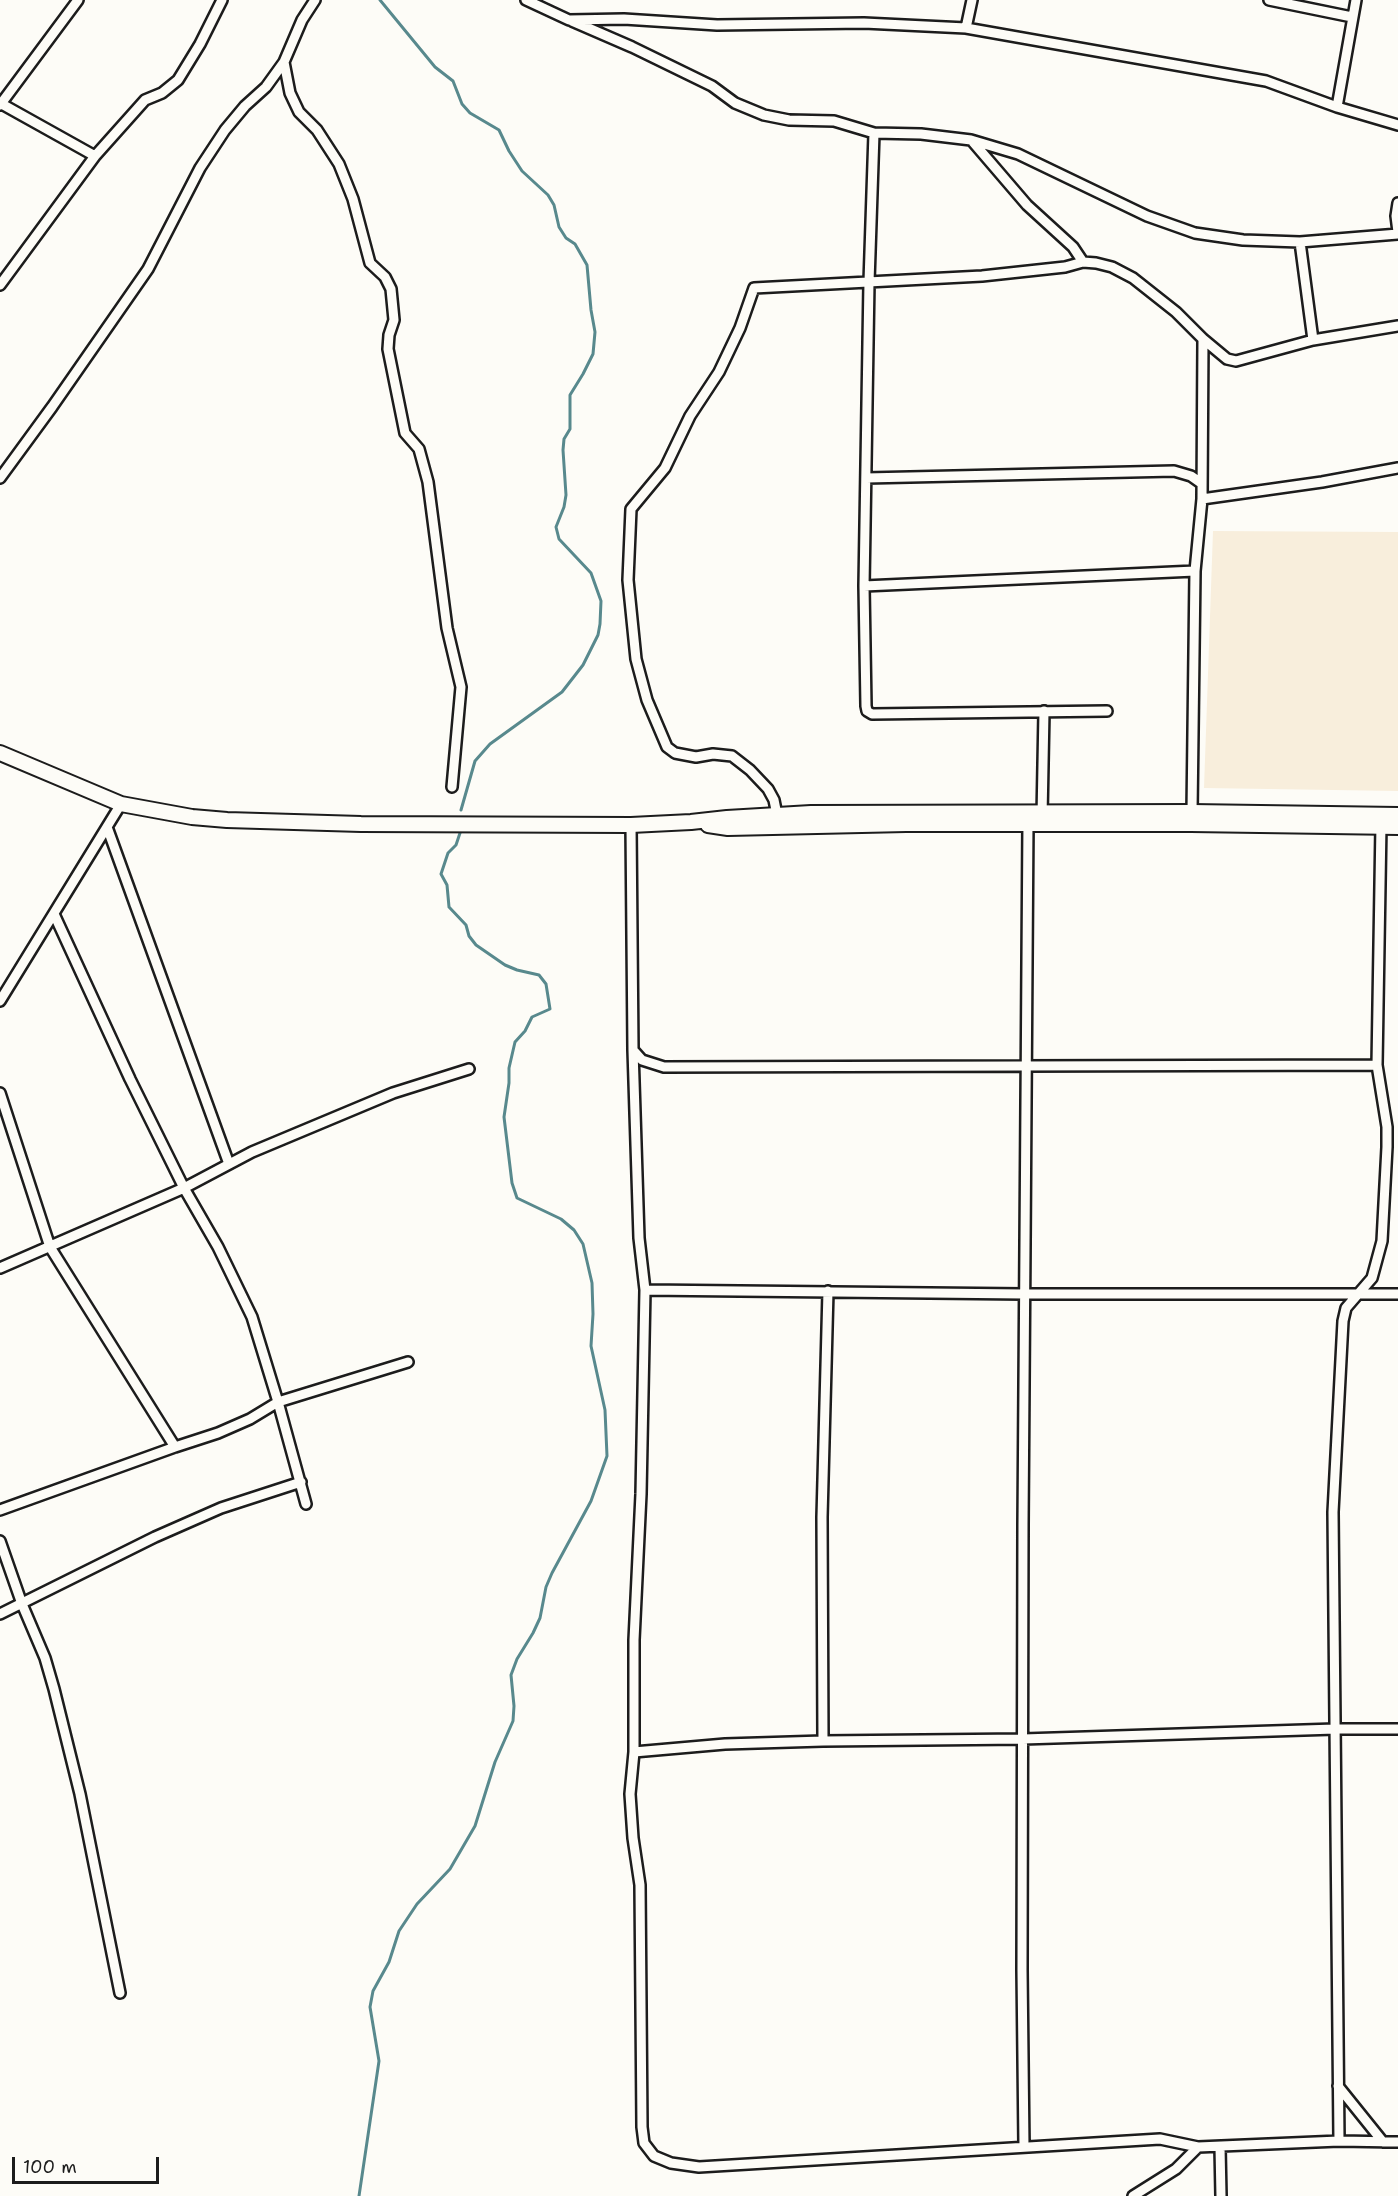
<!DOCTYPE html>
<style>
body{margin:0}
#map{position:relative;width:1398px;height:2196px;overflow:hidden;background:#fdfcf7;font-family:"Shantell Sans",sans-serif}
canvas{display:block}
.scale{position:absolute;left:12px;top:2157px;width:147px;height:27px;box-sizing:border-box;border:3px solid #1c1c1c;border-top:0;padding-left:8px;font-size:18px;line-height:21px;white-space:nowrap;color:#1c1c1c;-webkit-text-stroke:4px #fdfcf7;paint-order:stroke}
</style>
<div id="map">
<canvas width="1398" height="2196"></canvas>
<div class="scale">100 m</div>
</div>
<script>
const c = document.querySelector('canvas').getContext('2d');
c.lineJoin = 'round';
function fillPath(path, color) { c.fillStyle = color; c.fill(path, 'evenodd'); }
const poly = rows => new Path2D(rows.map(r => 'M' + r).join(''));
function stroke(path, color, width, dash) { c.strokeStyle = color; c.lineWidth = width; c.lineCap = dash ? 'butt' : 'round'; c.setLineDash(dash || []); c.stroke(path); }
fillPath(poly([
 [1213,531,1398,532,1398,791,1204,788]
]), '#f8eedc');
stroke(poly([
 [380,0,435,67,453,81,462,104,470,113,499,130,509,151,522,171,548,195,554,205,559,227,566,238,575,244,587,265,591,310,595,332,593,354,583,374,570,395,570,429,564,439,563,450,566,495,564,507,556,527,559,539,591,573,601,601,600,624,598,635,583,665,562,692,490,744,475,761,461,810],
 [359,2196,379,2061,370,2007,373,1991,389,1962,399,1931,417,1904,450,1869,475,1826,495,1762,513,1721,514,1706,511,1675,517,1659,533,1633,540,1618,546,1587,552,1573,591,1501,607,1456,605,1410,591,1346,593,1314,592,1283,583,1244,574,1230,561,1219,517,1198,512,1183,504,1117,509,1083,509,1068,515,1042,525,1031,532,1017,550,1009,546,984,539,975,517,970,505,965,476,945,469,936,466,925,449,907,447,885,441,874,448,853,456,845,461,830]
]), '#58898d', 3);
const street = poly([
 [526,0,569,20,624,19,717,25,864,23,966,28,1266,81,1337,107,1398,125],
 [1269,0,1352,17],
 [572,21,632,47,712,86,735,103,764,115,789,120,834,121,874,133,921,134,971,140,1018,154,1147,216,1195,233,1243,240,1300,242,1398,234],
 [966,28,972,0],
 [284,62,290,93,299,112,317,130,339,164,353,199,370,263,385,277,391,289,394,320,389,335,388,349,405,433,419,449,428,482,447,628,461,687,452,787],
 [0,103,95,156],
 [0,105,78,0],
 [1337,107,1356,0],
 [874,133,869,282,864,586,866,706,867,711,872,714,1107,711],
 [973,142,1027,205,1073,247,1083,262],
 [1398,203,1396,216,1398,232],
 [1300,242,1313,340],
 [0,285,95,156,145,100,162,93,178,80,200,44,222,0],
 [0,478,52,407,148,269,200,168,225,130,245,106,266,87,284,62,302,20,315,0],
 [866,478,1174,471,1191,476,1201,483],
 [1202,499,1322,482,1398,468],
 [864,586,1195,571],
 [1192,812,1195,571,1202,499,1203,339],
 [777,815,774,800,768,789,750,770,732,756,713,754,696,757,675,753,667,747,647,700,636,659,628,580,631,509,665,468,690,416,719,372,740,328,754,288,982,276,1065,267,1083,262,1096,263,1112,267,1133,278,1176,312,1203,339,1227,359,1236,361,1313,340,1398,326],
 [1042,817,1044,711],
 [631,825,633,1050,642,1060,664,1067,1377,1065],
 [107,827,229,1164],
 [54,914,130,1079,184,1188,218,1247,252,1317,278,1402,306,1504],
 [0,1001,121,804],
 [633,1050,639,1238,645,1290,641,1494,634,1640,634,1752,630,1794,633,1838,640,1885,642,2127,644,2143,654,2156,671,2163,699,2167,1160,2139,1198,2147,1339,2141,1398,2142],
 [0,1093,50,1247,175,1447],
 [0,1268,184,1188,252,1152,393,1093,469,1069],
 [645,1290,1024,1294,1398,1294],
 [0,1510,175,1447,218,1433,250,1419,278,1402,408,1362],
 [0,1541,22,1604,45,1658,54,1689,80,1794,120,1993],
 [0,1614,155,1537,221,1508,301,1482],
 [823,1741,822,1517,828,1291],
 [634,1752,725,1744,823,1741,1023,1739,1335,1729,1398,1729],
 [1338,2086,1383,2142],
 [1339,2141,1333,1512,1343,1321,1346,1308,1372,1278,1382,1241,1387,1147,1387,1127,1377,1065,1381,824],
 [1024,2147,1022,1970,1023,1525,1028,821],
 [1220,2147,1221,2196],
 [1133,2196,1176,2169,1198,2147]
]);
const primary = poly([
 [0,753,121,804,192,817,227,820,361,824,631,825,691,822,727,818,811,813,1192,812,1398,815],
 [708,825,728,828,906,824,1191,824,1398,827]
]);
stroke(street, '#1c1c1c', 14);
stroke(primary, '#1c1c1c', 18);
stroke(street, '#fdfcf7', 9);
stroke(primary, '#fdfcf7', 14);
</script>
